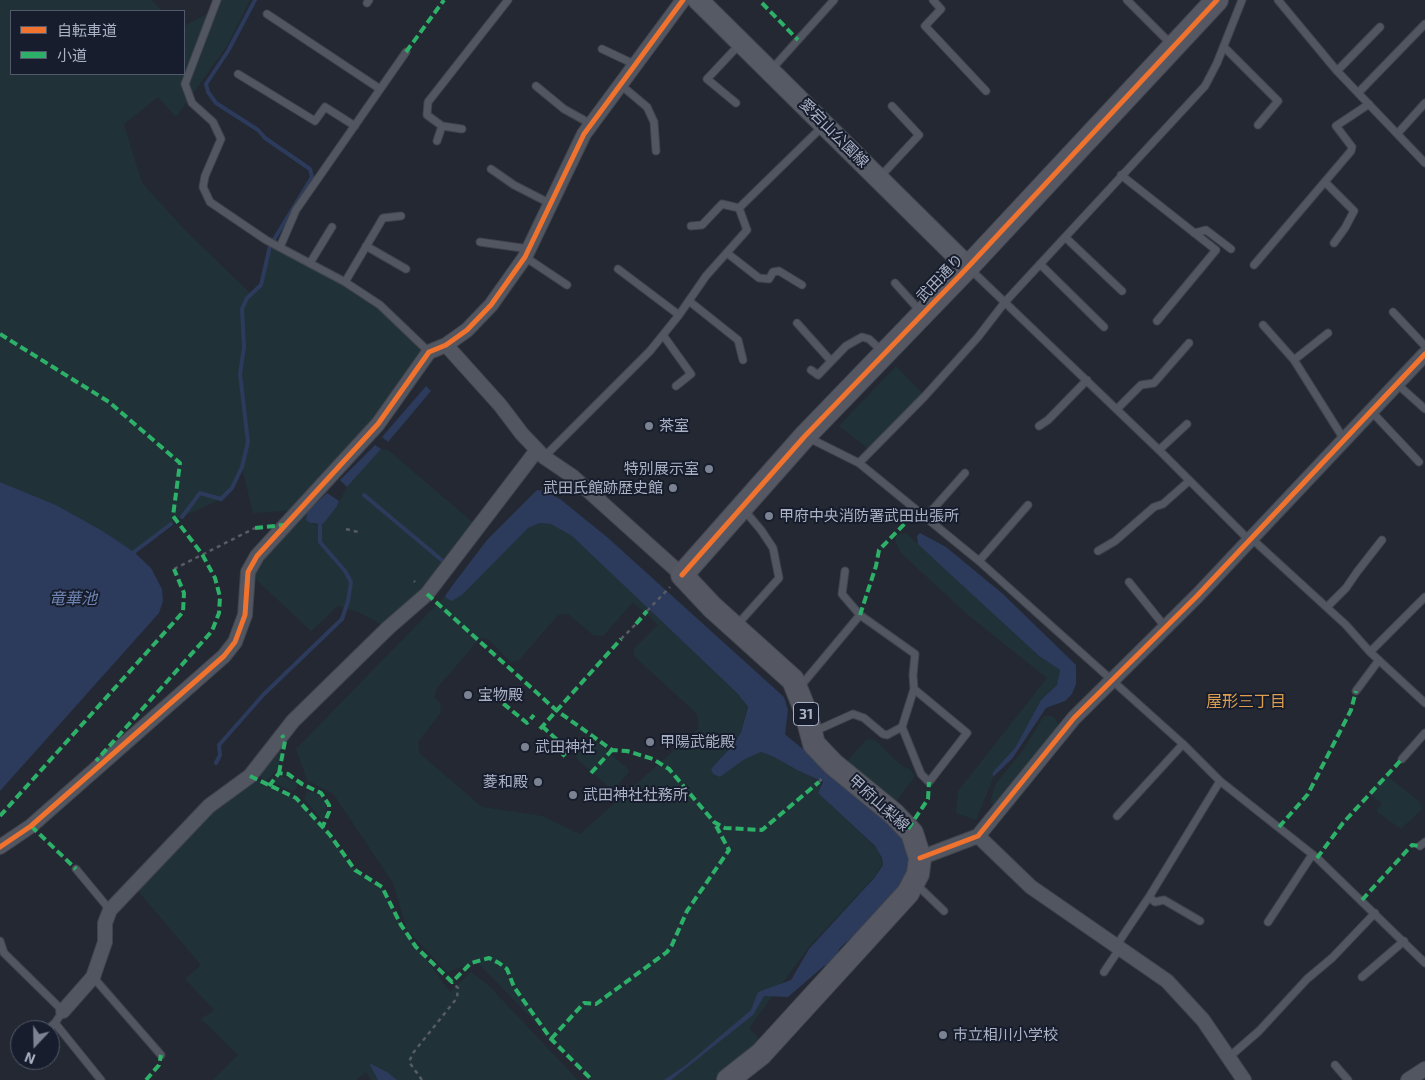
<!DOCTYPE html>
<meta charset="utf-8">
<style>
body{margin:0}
#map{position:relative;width:1425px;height:1080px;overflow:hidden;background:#232832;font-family:"Exo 2","Noto Sans JP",sans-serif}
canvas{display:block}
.legend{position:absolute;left:10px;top:10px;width:175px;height:65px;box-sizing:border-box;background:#171d2c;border:1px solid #52596a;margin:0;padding:6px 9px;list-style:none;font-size:15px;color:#aab2c6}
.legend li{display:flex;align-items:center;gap:10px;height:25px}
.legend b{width:25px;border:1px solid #52596a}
.north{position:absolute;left:10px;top:1020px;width:50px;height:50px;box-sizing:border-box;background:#171d2c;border:1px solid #52596a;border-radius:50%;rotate:201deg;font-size:14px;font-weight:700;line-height:20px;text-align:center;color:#aab2c6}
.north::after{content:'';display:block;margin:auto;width:18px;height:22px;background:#7b8292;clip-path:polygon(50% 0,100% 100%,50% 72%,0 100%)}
</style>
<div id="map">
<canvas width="1425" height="1080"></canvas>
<ul class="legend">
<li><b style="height:6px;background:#ef722f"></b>自転車道</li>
<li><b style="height:6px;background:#2db169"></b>小道</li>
</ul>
<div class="north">N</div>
</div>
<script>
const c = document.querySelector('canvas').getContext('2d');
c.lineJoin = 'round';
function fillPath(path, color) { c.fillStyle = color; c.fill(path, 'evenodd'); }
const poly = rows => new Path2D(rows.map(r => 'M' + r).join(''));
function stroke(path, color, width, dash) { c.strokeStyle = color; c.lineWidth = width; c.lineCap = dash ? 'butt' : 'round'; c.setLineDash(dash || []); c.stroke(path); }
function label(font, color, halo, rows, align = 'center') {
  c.font = font + ' "Exo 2","Noto Sans JP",sans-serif'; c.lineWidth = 4; c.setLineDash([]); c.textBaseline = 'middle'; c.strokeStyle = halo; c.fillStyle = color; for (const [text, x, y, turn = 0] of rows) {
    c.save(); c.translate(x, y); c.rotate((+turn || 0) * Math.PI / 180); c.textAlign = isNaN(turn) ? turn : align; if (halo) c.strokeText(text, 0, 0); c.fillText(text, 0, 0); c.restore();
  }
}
fillPath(poly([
 [0,0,152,0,162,11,11,11,11,74,184,74,184,26,207,14,214,0,250,0,227,46,176,117,158,97,124,124,142,183,185,230,251,294,261,285,273,244,360,292,429,352,300,510,307,512,306,520,315,525,337,506,347,487,381,449,388,450,478,527,388,628,358,612,338,606,311,631,248,572,299,510,253,513,242,468,232,488,221,499,182,517,134,552,101,530,56,505,0,482],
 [896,366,925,396,871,451,839,426],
 [540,523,552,524,572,536,737,693,747,707,741,731,732,746,711,769,713,774,720,777,745,759,761,752,774,757,797,770,822,782,818,793,877,849,881,858,882,865,875,876,809,947,749,1028,761,1041,716,1080,591,1080,477,962,447,972,407,930,393,883,334,795,307,780,296,749,445,596,446,598,463,594,516,539,528,528],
 [633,602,658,625,634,649,634,656,697,714,699,728,580,834,542,816,482,807,419,753,418,742,441,712,440,703,434,697,437,688,480,638,488,639,511,662,519,660,558,615,568,614,593,635,603,636],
 [906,533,1039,656,1060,670,1057,685,1041,700,1015,748,994,772,992,775,994,776,976,820,956,813,958,791,1047,678,968,615,901,553,895,540,897,535],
 [1044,716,1053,716,1059,725,999,802,993,805,990,802,996,783,1021,753],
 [591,739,594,740,628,769,628,773,614,789,611,789,577,759,576,756],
 [871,739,876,741,903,767,910,769,915,776,895,803,846,763,866,740],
 [282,744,278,769,266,782,259,775],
 [1386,775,1420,802,1422,809,1401,829,1376,811,1382,804,1369,793],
 [250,776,296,798,323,826,355,870,382,887,401,925,450,992,471,972,487,984,578,1080,371,1080,366,1072,356,1080,213,1080,238,1055,201,1019,214,1010,185,979,201,965,133,885],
 [280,776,286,777,298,784,296,789,292,791,274,783,275,778],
 [307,791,317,793,324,800,326,806,326,818,321,819,304,798]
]), '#203238');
fillPath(poly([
 [426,386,431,391,388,442,382,437],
 [375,445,381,449,347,487,340,480],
 [0,482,56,505,101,530,134,552,151,568,162,589,163,601,159,613,0,791],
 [537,490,545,491,560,499,607,537,784,697,788,710,785,734,787,736,894,823,904,838,912,863,893,899,840,948,831,964,824,966,788,997,764,996,753,1015,671,1080,664,1080,686,1065,751,1010,758,992,791,980,809,949,875,877,883,865,882,858,875,846,818,793,823,782,797,770,774,757,761,752,745,759,720,777,713,774,711,769,732,746,741,732,748,707,737,693,572,536,551,524,540,523,528,528,463,594,452,601,446,598,445,596,455,582,487,540],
 [327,493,339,501,337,506,323,524,310,523,306,520,307,512],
 [920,533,946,547,1003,594,1076,665,1076,684,1072,694,1065,701,1046,708,1012,759,994,776,992,775,994,771,1015,748,1041,700,1057,685,1060,670,1039,656,936,561,918,544,917,536],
 [369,1063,387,1072,397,1080,378,1080]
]), '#2c3a5b');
stroke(poly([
 [364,495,444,562],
 [182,517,200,493,221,499,232,488,242,467,248,442,240,374,244,347,242,309,247,298,261,285,270,246,312,177,310,169,265,138,258,130,216,103,208,92,206,84,228,51,255,0],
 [134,552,171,524],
 [216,763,220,755,219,745,264,694,342,619,348,601,351,582,345,571,320,542,320,525]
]), '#2c3a5b', 4);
const lane = poly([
 [217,0,185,84,192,103,213,122,221,139,205,176,203,187,210,202,266,240,345,282,380,305,429,352],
 [933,0,941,9,925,26,986,91],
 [1127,0,1171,44],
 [1278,0,1337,71,1425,163],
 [367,3,369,0],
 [267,14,380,89],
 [1224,47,1278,101,1258,125],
 [602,49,636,65],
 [771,70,834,0],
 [1337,71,1380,27],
 [238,74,315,121,325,107,355,126],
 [536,86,564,109,591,124],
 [622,86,647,107,654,122,656,151],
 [1358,93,1425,24],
 [736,103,707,79,739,45],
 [442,126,462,129],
 [1398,133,1425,103],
 [437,141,442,126,427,115,428,102,508,0],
 [491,169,514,185,551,204],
 [1121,175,1216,250,1157,321],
 [879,178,919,135,892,106],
 [1325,182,1354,211,1345,228,1334,243],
 [691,226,702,225,722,204,739,208],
 [1194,233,1206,230,1231,249],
 [1065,237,1122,291],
 [480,242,529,249],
 [366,246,406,269],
 [280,247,296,210,406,52],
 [727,253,759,278,769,279,773,272,779,271,802,285],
 [525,257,567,285],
 [310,263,332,227],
 [1040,264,1104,327],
 [1254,265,1351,151,1352,147,1336,126,1369,104],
 [618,269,679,315],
 [970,269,1159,450,1249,540],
 [345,282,383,218,401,216],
 [895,283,921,312],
 [689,301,738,340,743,360],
 [1393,312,1425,346],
 [797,323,831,361],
 [1263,325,1294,360,1345,441],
 [663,335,691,374,676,386],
 [1294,360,1328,333],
 [811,370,818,375,846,346,862,337,869,339,883,352],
 [1397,384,1425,409],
 [1117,409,1141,385,1154,383,1189,343],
 [1372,412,1419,462],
 [1039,426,1048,420,1087,380],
 [809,438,859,463,979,561,1183,744,1220,781,1317,858,1425,963],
 [1159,450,1187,424],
 [544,457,650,351,679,315,706,276,747,230,739,208,824,125],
 [859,463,925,396,978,337,1005,302,1205,86,1217,63,1242,0],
 [926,517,965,473],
 [1251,538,1346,625,1370,652,1425,703],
 [1098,551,1115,541,1154,507,1163,504,1189,481],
 [979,561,1028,505],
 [845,571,842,594,860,615,915,654,913,675,914,689,902,727],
 [1129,582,1166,628],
 [1327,607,1346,588,1357,572,1382,540],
 [737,625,779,578,773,548,761,530,744,510],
 [1370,652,1425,597],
 [799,688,860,615],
 [1356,691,1379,660],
 [813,732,853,714,864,718,883,734,887,735,902,727,921,774,929,782,967,733,914,689],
 [1402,759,1425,733],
 [1117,816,1183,744],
 [1420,846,1425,842],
 [76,869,110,910],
 [916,884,944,911],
 [1149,897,1155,902,1164,900,1200,921],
 [1268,922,1312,855],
 [0,941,4,953,63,1011,55,1023,101,1080],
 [1116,946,1149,897,1220,781],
 [1104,972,1120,948],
 [93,977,161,1055],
 [1362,977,1404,941],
 [47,1030,55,1023],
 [1228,1058,1259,1031,1307,979,1332,958,1375,913],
 [1335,1065,1348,1080]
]);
const street = poly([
 [446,345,500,405,522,434,544,457,572,476,682,575],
 [978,836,1031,887,1167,981,1203,1020,1244,1080],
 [0,847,31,826,224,656,235,642,245,615,248,572,257,556,378,424,429,352,446,345,467,330,491,305,525,257,584,134,683,0],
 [920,858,978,836,1074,718,1197,596,1425,354],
 [63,1011,93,977,105,942,105,923,110,910,209,806,250,776,293,721,388,628,427,594,537,450],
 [1408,1080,1425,1069]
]);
const secondary = poly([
 [698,0,968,267]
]);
const primary = poly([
 [728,1080,761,1054,908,893,918,874,920,858,912,833,894,814,833,764,814,744,805,710,793,680,712,607,682,575,805,436,968,267,1217,0]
]);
stroke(lane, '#40434c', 9);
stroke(street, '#40434c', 16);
stroke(secondary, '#40434c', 22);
stroke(primary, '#40454f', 24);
stroke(poly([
 [346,529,358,532],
 [174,569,255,528],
 [414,581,415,582],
 [647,611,670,587],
 [621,639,636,624],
 [819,782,823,777],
 [422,1080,409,1062,413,1053,457,998,458,988,452,982]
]), '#565b64', 2.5, [4, 4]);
stroke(lane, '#525661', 7);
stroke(street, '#525661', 14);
stroke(secondary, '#565a65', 20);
stroke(primary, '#555862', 22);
stroke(poly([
 [762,3,798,40],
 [406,52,444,0],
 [0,334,109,402,180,463,173,516,202,554,215,578,220,597,219,613,212,631,96,761],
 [255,528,284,525],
 [427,594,556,710,612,750,627,751,653,759,669,769,714,822,725,828,762,830,819,782],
 [860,615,876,566,879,550,918,510],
 [636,624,647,611],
 [494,696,527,723,534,715],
 [542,726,568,750,560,759],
 [540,729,621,639],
 [279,773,285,741,282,735],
 [591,773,612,750],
 [250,776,296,798,330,835,355,870,382,887,401,925,416,947,452,982,471,963,489,958,499,963,507,969,514,987,551,1039,592,1080],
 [269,786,279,773,288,774,302,784,321,793,329,805,329,812,323,826],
 [0,816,183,612,184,593,174,569],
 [31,826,76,869],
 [1279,827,1308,794,1351,710,1356,691],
 [908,829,928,799,929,782],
 [1317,858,1343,823,1402,759],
 [1362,900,1412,845,1420,846],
 [551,1039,584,1003,596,1004,667,952,672,945,687,911,729,850,714,822],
 [146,1080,159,1065,161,1055]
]), '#2db169', 4, [8, 4]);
stroke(poly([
 [682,575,805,436,968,267,1217,0],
 [0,847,31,826,224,656,235,642,245,615,248,572,257,556,378,424,429,352,446,345,467,330,491,305,525,257,584,134,683,0],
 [920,858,978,836,1074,718,1197,596,1425,354]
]), '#ef722f', 5);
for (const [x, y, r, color] of [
 [649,426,5,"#7b8292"],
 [709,469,5,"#7b8292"],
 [673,488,5,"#7b8292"],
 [769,516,5,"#7b8292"],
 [468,695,5,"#7b8292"],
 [650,742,5,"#7b8292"],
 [525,747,5,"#7b8292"],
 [538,782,5,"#7b8292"],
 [573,795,5,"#7b8292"],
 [943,1035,5,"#7b8292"]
]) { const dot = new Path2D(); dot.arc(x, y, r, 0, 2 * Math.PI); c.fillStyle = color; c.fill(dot); stroke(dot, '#171d2c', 2); }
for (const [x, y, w] of [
 [806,714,25]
]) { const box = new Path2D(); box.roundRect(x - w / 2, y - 11.5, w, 23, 4); c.fillStyle = '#171d2c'; c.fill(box); stroke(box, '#aab2c6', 1); }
label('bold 14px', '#aab2c6', null, [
 ["31",806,714]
]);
label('15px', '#aab2c6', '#171d2c', [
 ["愛宕山公園線",834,133,45],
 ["武田通り",940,278,-46],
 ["甲府山梨線",879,803,42]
]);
label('15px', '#aab2c6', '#171d2c', [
 ["茶室",659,426],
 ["特別展示室",699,469,"right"],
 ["武田氏館跡歴史館",663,488,"right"],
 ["甲府中央消防署武田出張所",779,516],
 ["宝物殿",478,695],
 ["甲陽武能殿",660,742],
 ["武田神社",535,747],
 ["菱和殿",528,782,"right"],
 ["武田神社社務所",583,795],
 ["市立相川小学校",953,1035]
], 'left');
label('italic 16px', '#6f84b2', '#171d2c', [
 ["竜華池",73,599]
]);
label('16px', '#dd9e4e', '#171d2c', [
 ["屋形三丁目",1246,702]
]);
</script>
